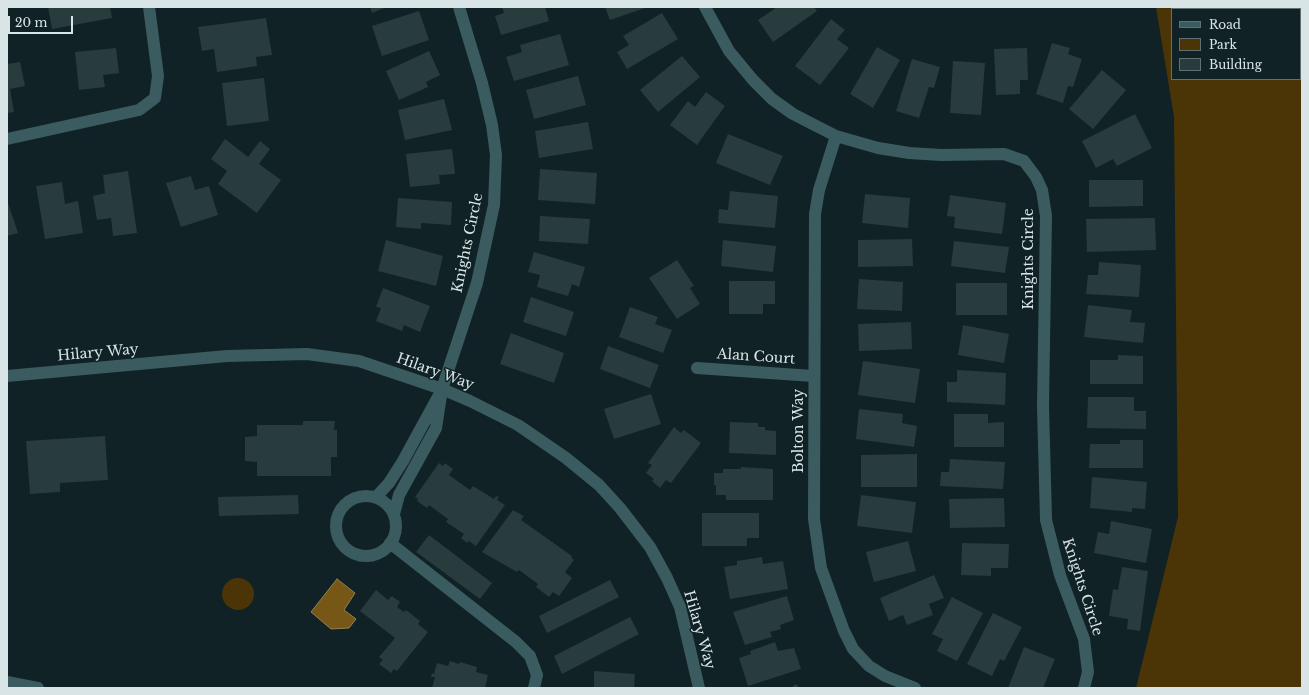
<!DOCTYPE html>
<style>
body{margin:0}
#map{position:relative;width:1309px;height:695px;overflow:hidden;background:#102225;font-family:"Libre Baskerville",serif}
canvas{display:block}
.frame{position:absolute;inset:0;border:8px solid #d9e4e6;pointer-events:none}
.legend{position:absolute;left:1171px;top:8px;width:130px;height:72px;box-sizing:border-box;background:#102225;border:1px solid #607072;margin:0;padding:5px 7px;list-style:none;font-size:12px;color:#d9e4e6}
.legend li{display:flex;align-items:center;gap:8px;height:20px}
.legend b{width:20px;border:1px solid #607072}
.scale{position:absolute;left:8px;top:16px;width:65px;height:18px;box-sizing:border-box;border:2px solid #d9e4e6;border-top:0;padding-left:5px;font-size:12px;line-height:14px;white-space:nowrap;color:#d9e4e6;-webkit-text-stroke:3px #102225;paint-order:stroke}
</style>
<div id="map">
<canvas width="1309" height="695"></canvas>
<div class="frame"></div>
<ul class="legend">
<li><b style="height:5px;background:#3a5c60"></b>Road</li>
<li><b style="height:11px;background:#4b3506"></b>Park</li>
<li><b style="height:11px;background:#283b3d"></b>Building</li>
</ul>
<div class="scale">20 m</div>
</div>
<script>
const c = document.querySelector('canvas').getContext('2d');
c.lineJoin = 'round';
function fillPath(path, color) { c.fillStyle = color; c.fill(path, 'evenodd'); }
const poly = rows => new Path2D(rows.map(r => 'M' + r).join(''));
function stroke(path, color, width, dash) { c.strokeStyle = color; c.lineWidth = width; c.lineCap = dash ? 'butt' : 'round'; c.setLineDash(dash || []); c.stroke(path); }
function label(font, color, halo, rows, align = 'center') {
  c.font = font + ' "Libre Baskerville",serif'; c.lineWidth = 3; c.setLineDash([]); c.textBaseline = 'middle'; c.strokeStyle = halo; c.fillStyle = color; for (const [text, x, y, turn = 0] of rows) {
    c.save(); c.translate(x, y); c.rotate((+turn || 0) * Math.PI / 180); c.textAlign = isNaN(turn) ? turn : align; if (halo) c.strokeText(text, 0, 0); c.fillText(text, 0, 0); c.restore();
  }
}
fillPath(poly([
 [1156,7,1302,7,1302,688,1136,688,1178,517,1174,117],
 [1172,9,1300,9,1300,79,1172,79],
 '222 594a16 16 0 1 1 32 0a16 16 0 1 1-32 0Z'
]), '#4b3506');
const water = poly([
 [337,579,355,593,344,610,356,619,349,628,331,629,311,612,337,579]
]);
fillPath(water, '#765715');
stroke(water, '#948154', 1);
fillPath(poly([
 [48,7,110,7,112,18,52,29],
 [370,7,387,7,372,13],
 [502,7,545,7,549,21,501,35,495,16,504,13],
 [605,7,648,7,610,20],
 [777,7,814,7,817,11,773,42,758,20],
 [419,11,429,40,382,56,372,26],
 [662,13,678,39,627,69,617,52,629,45,623,36],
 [266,18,272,55,256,57,257,66,217,72,214,49,202,51,198,27],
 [831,19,845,30,837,39,849,48,820,85,795,66],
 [560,34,569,65,514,81,506,57,522,52,520,45],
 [1052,43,1070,48,1068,54,1082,59,1073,87,1068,86,1063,103,1036,94],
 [877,47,900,60,873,108,850,94],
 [116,48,119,73,103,75,105,87,79,90,75,52],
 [1027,48,1028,80,1020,80,1020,94,996,95,994,49],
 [429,51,440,75,426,82,428,87,399,100,386,71],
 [682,56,700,77,658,112,640,90],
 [912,59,940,67,934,88,929,87,919,118,896,111],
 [953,61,985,63,981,115,950,113],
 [20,62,25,86,10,89,14,112,7,113,7,64],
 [1102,70,1126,90,1093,129,1069,109],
 [578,76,586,105,534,119,526,90],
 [264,78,269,121,227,126,222,83],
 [706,92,725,106,697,145,670,125,688,101,695,107],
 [444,99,452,130,405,140,398,110],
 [1135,114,1152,148,1117,166,1113,159,1096,168,1082,141],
 [588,122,593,149,539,158,535,131],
 [728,134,783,156,770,185,716,163],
 [225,139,248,157,260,141,270,149,259,164,281,180,257,213,218,184,227,171,211,159],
 [452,149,455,174,439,175,440,184,410,187,406,154],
 [540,169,597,173,595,204,538,200],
 [128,171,137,233,113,236,111,218,97,220,93,196,105,193,103,175],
 [191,176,195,190,209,186,218,215,181,227,166,183],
 [1089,180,1143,180,1143,206,1089,207],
 [62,182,65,204,78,201,83,233,45,239,36,186],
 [730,191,778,196,775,228,718,223,719,209,728,210],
 [865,194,910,198,908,228,862,223],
 [950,195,1006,203,1002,234,954,228,955,217,947,216],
 [398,198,452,202,451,225,421,223,421,229,396,227],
 [7,200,18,233,7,236],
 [540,216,590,219,588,244,539,241],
 [1155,218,1156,250,1087,252,1086,219],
 [912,239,913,266,858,267,858,240],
 [386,240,443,256,436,286,378,271],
 [723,240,776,246,773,272,721,266],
 [954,241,1009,247,1005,273,951,266],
 [534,252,585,267,579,287,572,284,568,296,537,287,540,275,528,272],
 [677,260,694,286,690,288,700,304,677,319,649,278],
 [1099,262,1141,265,1139,297,1086,294,1088,275,1098,275],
 [859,279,903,282,902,311,857,309],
 [729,281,775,281,775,304,763,304,763,314,729,314],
 [956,283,1007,283,1007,315,956,315],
 [383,288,430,306,420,332,404,325,402,331,376,321,381,308,376,307],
 [531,297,574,312,566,336,523,322],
 [1088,305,1132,310,1130,322,1145,323,1143,343,1084,337],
 [630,307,658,317,655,324,672,330,663,353,619,337],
 [911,322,912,349,859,351,858,324],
 [963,325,1009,334,1004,363,958,355],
 [511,333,564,353,554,383,500,364],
 [608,346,659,365,650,388,600,369],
 [1118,355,1143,356,1143,384,1090,384,1090,360,1118,360],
 [863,361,920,369,915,403,858,395],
 [957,370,1006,373,1005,405,947,402,947,382,957,382],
 [651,394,661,424,614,439,604,409],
 [1088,397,1134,397,1134,411,1146,411,1146,429,1087,428],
 [859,409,903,414,902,423,917,426,914,447,856,439],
 [954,414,988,414,988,423,1004,422,1004,447,954,447],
 [303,421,335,421,334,430,337,430,337,457,331,457,331,476,257,476,257,462,245,461,245,437,257,436,257,425,303,425],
 [730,422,758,423,758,427,765,427,765,430,776,431,776,455,729,453],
 [674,427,681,433,684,430,701,443,671,483,666,480,660,488,652,481,654,479,646,473,652,465,648,463],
 [105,436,108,480,60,483,60,492,30,494,26,441],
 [1120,440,1143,440,1143,468,1089,468,1090,444,1120,444],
 [917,454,917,487,861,487,861,455],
 [950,459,1005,462,1003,489,940,486,941,472,949,472],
 [439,463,443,466,445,463,453,469,449,475,470,490,473,486,494,499,496,496,499,497,497,500,505,505,476,546,469,541,467,543,461,538,464,534,446,522,448,519,429,505,427,508,417,501,418,499,415,497],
 [741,467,773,469,773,500,726,500,726,495,716,495,716,485,714,485,714,473,723,473,723,469,741,469],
 [1092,477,1147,482,1145,509,1132,508,1132,512,1090,508],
 [298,495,299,514,219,516,218,497],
 [861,495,916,502,912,533,857,526],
 [1004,498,1005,527,950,528,949,499],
 [513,510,524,516,521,520,572,556,571,557,574,560,565,572,572,578,559,596,553,592,549,597,536,587,538,584,519,570,517,572,482,552],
 [702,513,759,513,759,538,747,538,747,546,702,546],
 [1111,521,1152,529,1146,563,1094,553,1098,532,1109,534],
 [429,535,492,583,480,599,416,552],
 [908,541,916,571,874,582,866,552],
 [962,543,1009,544,1008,568,991,568,991,576,961,575],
 [762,557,763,564,783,561,788,589,730,599,724,567,737,565,737,561],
 [1122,567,1148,571,1140,631,1127,629,1128,619,1109,616,1113,589,1118,590],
 [934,575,944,598,929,604,933,615,907,625,903,615,889,621,880,598],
 [610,580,619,597,547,633,539,616],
 [376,590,388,600,392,596,400,602,397,607,404,612,406,610,420,621,418,624,428,632,397,671,394,669,391,673,379,664,383,660,379,657,395,638,360,611],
 [787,596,794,620,780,625,781,629,770,632,772,637,745,645,733,612],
 [952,597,983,613,957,661,937,651,943,639,932,634],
 [993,613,1022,627,1004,661,1000,659,992,676,967,664],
 [630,617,639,634,562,674,554,656],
 [775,642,778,651,794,648,801,669,748,686,739,658,751,654,750,651],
 [1024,647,1055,659,1043,688,1008,688],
 [450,661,459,664,460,662,477,667,476,672,488,675,485,688,432,688,435,677,431,677,432,673,434,674,437,663,448,666],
 [594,671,635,674,634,688,594,688],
 [796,684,799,688,791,688]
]), '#283b3d');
stroke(poly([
 [705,7,729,51,753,80,772,99,793,114,836,136,878,148,909,153,941,155,1004,154,1024,161,1036,177,1042,190,1046,216,1043,406,1046,520,1060,575,1084,639,1088,672,1084,688],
 [836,136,819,190,815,214,814,519,821,568,844,631,853,649,869,666,885,676,915,688],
 [7,139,139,110,155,98,158,76,149,7],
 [697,368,813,376],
 [7,376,227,356,307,354,359,361,442,389,470,401,518,425,566,458,599,485,620,508,650,547,667,578,680,607,699,688],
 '336 526a30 30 0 1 1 60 0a30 30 0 1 1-60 0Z',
 [376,497,389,483,403,461,438,397],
 [394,514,399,495,436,428,442,389,477,283,494,205,496,155,492,125,482,83,459,7],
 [390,543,516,642,530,656,537,675,534,688],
 [7,682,38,688]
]), '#3a5c60', 12);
label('14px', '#d9e4e6', '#102225', [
 ["Knights Circle",468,243,-78],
 ["Knights Circle",1029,259,-90],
 ["Hilary Way",98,353,-5],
 ["Alan Court",756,357,4],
 ["Hilary Way",435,372,20],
 ["Bolton Way",799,431,-90],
 ["Knights Circle",1082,587,72],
 ["Hilary Way",699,630,74]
]);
</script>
